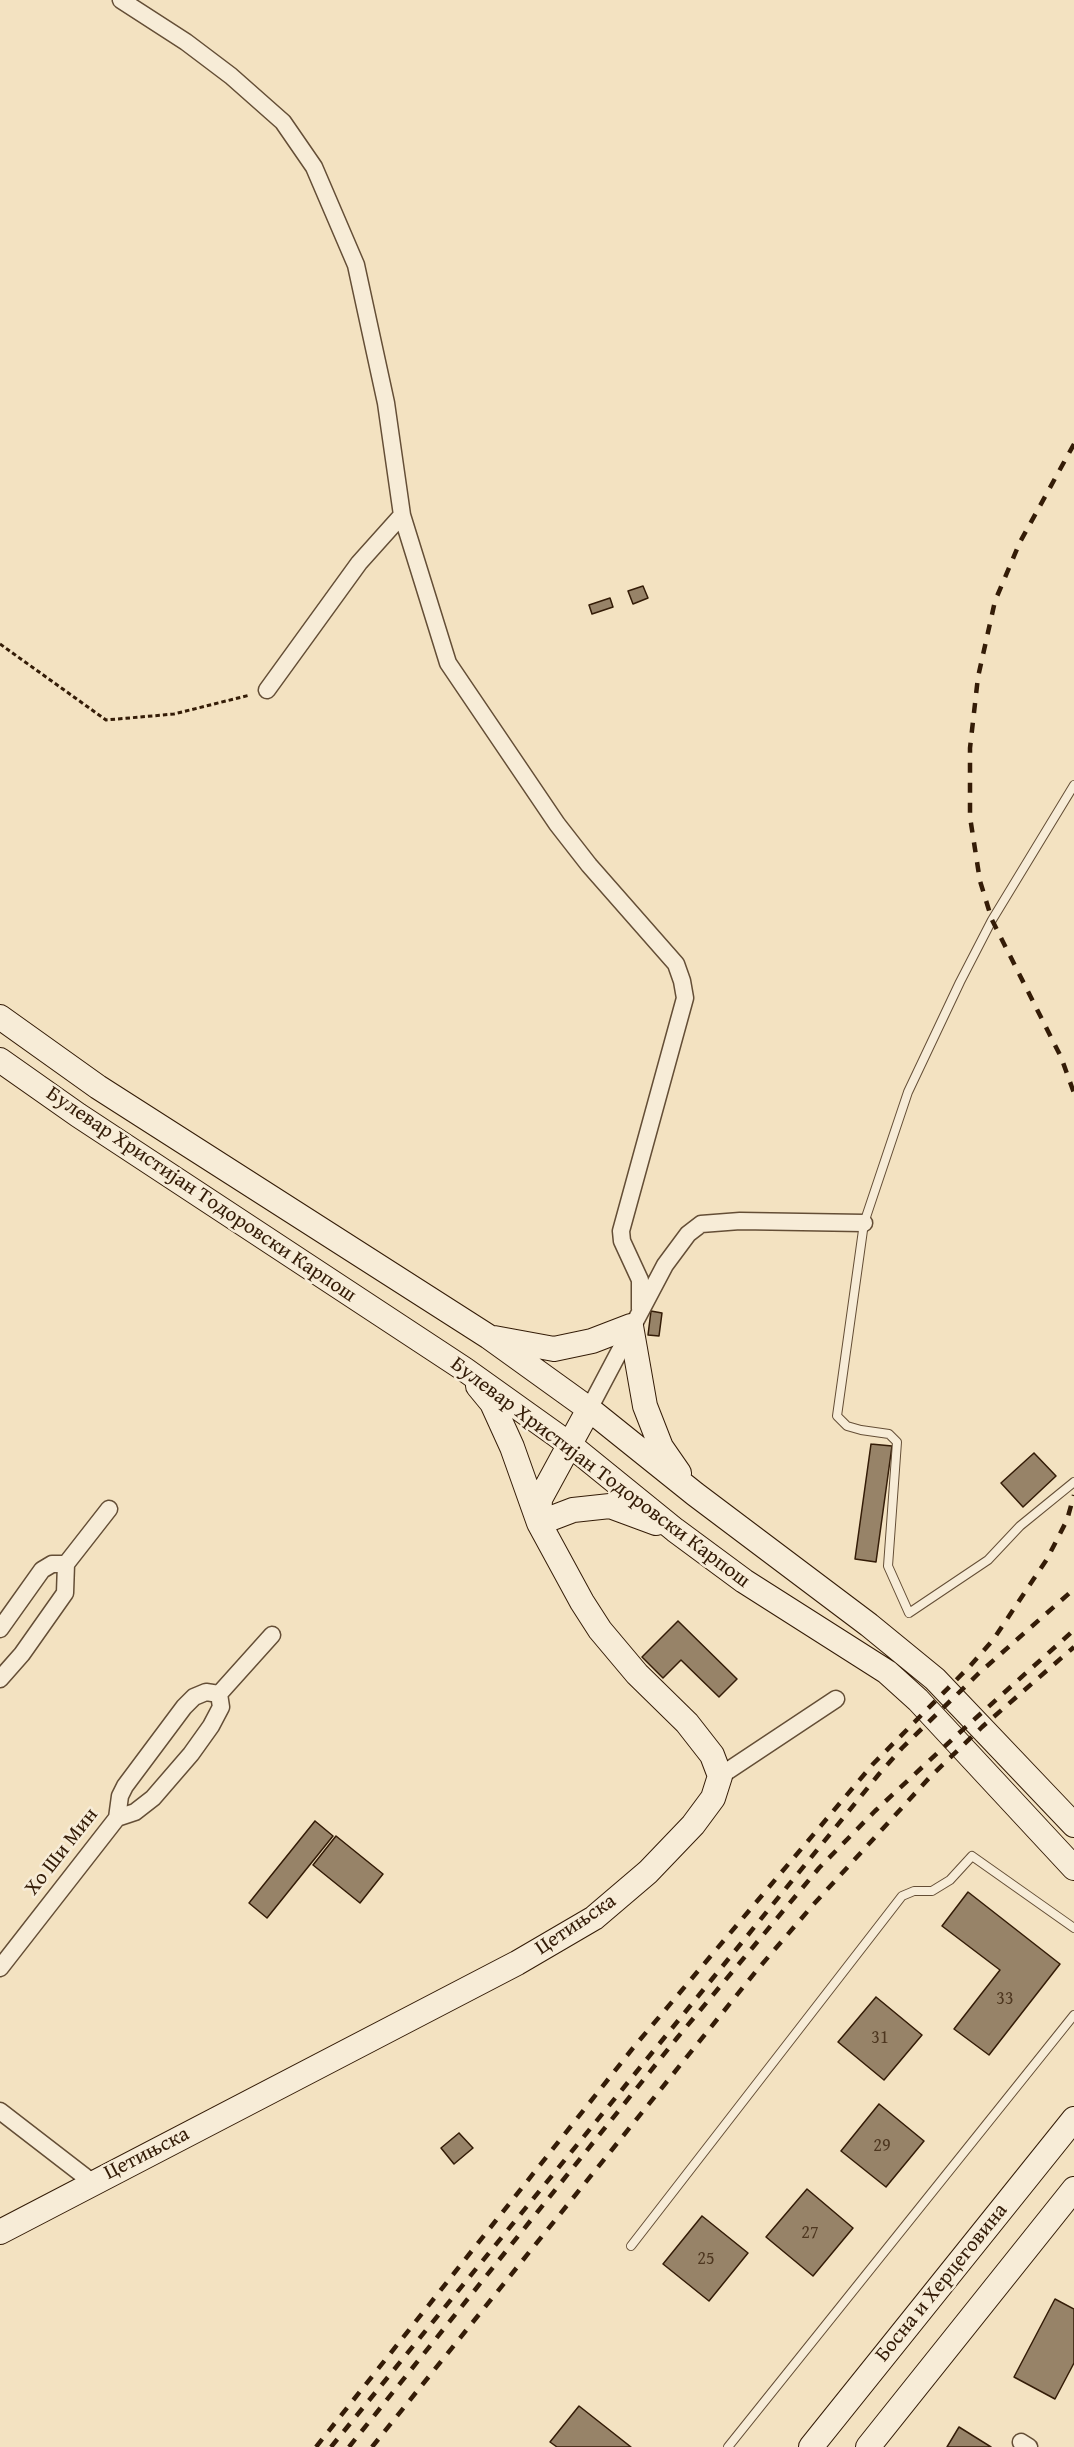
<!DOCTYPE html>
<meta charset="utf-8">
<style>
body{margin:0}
canvas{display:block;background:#f3e2c1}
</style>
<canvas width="1074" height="2447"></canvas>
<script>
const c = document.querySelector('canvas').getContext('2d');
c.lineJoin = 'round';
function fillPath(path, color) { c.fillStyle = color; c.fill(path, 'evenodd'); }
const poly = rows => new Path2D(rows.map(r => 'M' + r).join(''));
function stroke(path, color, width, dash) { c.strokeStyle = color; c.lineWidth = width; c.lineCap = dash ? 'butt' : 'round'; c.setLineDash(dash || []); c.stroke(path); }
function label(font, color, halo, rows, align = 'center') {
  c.font = font + ' "Gentium Book Plus",serif'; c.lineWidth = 5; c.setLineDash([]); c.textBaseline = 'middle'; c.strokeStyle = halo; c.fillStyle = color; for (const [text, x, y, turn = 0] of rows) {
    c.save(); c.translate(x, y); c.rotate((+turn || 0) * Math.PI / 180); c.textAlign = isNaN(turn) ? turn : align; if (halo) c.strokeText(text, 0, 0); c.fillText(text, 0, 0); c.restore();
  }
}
const building = poly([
 [643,586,648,598,633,604,628,591,643,586],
 [610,598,613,607,592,614,589,605,610,598],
 [651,1311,662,1313,659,1336,648,1335,651,1311],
 [871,1444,892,1446,876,1562,855,1559,871,1444],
 [1034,1453,1056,1476,1023,1507,1001,1483,1034,1453],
 [678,1621,737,1679,719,1697,681,1660,663,1678,642,1657,678,1621],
 [315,1821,333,1836,267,1918,249,1903,315,1821],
 [336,1836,383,1874,360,1903,313,1865,336,1836],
 [968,1892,1060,1964,989,2055,954,2029,1000,1970,942,1926,968,1892],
 [876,1997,922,2035,884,2080,838,2042,876,1997],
 [879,2104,924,2141,886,2187,841,2151,879,2104],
 [459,2133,473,2148,454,2164,441,2148,459,2133],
 [807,2189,853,2228,813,2276,766,2237,807,2189],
 [702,2216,748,2253,709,2301,663,2264,702,2216],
 [1055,2299,1074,2309,1074,2363,1055,2399,1014,2377,1055,2299],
 [579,2406,631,2447,557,2447,550,2442,579,2406],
 [959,2427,991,2447,947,2447,959,2427]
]);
fillPath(building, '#978368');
stroke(building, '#341c07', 1.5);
const lane = poly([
 [1074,785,992,920,960,982,908,1092,864,1223,837,1416,847,1426,861,1430,889,1434,897,1442,888,1566,909,1613,988,1560,1020,1526,1074,1482],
 [631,2246,902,1896,914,1891,932,1891,950,1880,972,1856,1074,1928],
 [728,2447,1074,2015]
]);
const street = poly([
 [121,0,186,42,231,76,283,122,314,167,356,265,386,403,402,515,448,663,557,824,589,865,676,964,682,981,685,998,621,1231,622,1241,640,1280,640,1309],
 [267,690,359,563,402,515],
 [589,1409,665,1265,688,1234,701,1224,740,1221,864,1223],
 [0,1629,42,1570,52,1564,66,1564],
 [0,1679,22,1654,65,1593,66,1564,109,1509],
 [219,1694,272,1635],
 [720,1776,836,1699],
 [117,1818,120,1796,125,1786,184,1707,194,1697,206,1692,219,1694],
 [0,1968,117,1818,135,1812,153,1798,191,1754,211,1726,221,1707,219,1694],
 [0,2111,92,2182],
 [1021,2442,1029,2447]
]);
const secondary = poly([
 [0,1017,98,1087,489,1337,589,1409,695,1494,869,1625,935,1679,1074,1825],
 [0,1060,78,1115,464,1369,569,1444,675,1530,744,1581,887,1672,918,1700,1074,1868],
 [494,1338,554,1349,592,1341,631,1326,645,1406,661,1447,679,1473],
 [478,1386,492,1403,512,1447,539,1523,573,1510,610,1506,656,1523],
 [0,2232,517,1963,594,1918,648,1872,693,1825,713,1798,720,1776,712,1755,687,1723,637,1674,600,1630,582,1602,539,1523,540,1499,589,1409],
 [811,2447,1074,2119],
 [868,2447,1074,2189]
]);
stroke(lane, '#644e36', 10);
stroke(street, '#644e36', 19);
stroke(secondary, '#341c07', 26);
stroke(poly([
 [0,644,106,720,174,714,250,695]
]), '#341c07', 3, [4.5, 3]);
stroke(lane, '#f7ecd7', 8);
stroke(street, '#f7ecd7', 16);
stroke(secondary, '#f7ecd7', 24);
stroke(poly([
 [1074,444,1020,542,995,601,978,677,970,748,970,817,980,881,992,920,1061,1057,1074,1093],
 [316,2447,633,2048,873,1764,970,1666,993,1640,1047,1559,1067,1520,1074,1495],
 [331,2447,879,1774,902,1748,978,1674,1074,1589],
 [349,2447,677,2038,819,1868,875,1811,958,1734,1074,1630],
 [372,2447,757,1970,813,1905,930,1777,982,1727,1074,1647]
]), '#341c07', 4.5, [10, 10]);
label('18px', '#4d361f', null, [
 ["33",1005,1999],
 ["31",880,2038],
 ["29",882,2146],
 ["27",810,2233],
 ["25",706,2259]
]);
label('21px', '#341c07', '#f7ecd7', [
 ["Булевар Христијан Тодоровски Карпош",201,1195,34],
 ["Булевар Христијан Тодоровски Карпош",600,1473,37],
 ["Хо Ши Мин",62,1852,-52],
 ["Цетињска",576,1925,-34],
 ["Цетињска",147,2154,-27],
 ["Босна и Херцеговина",942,2283,-51]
]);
</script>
